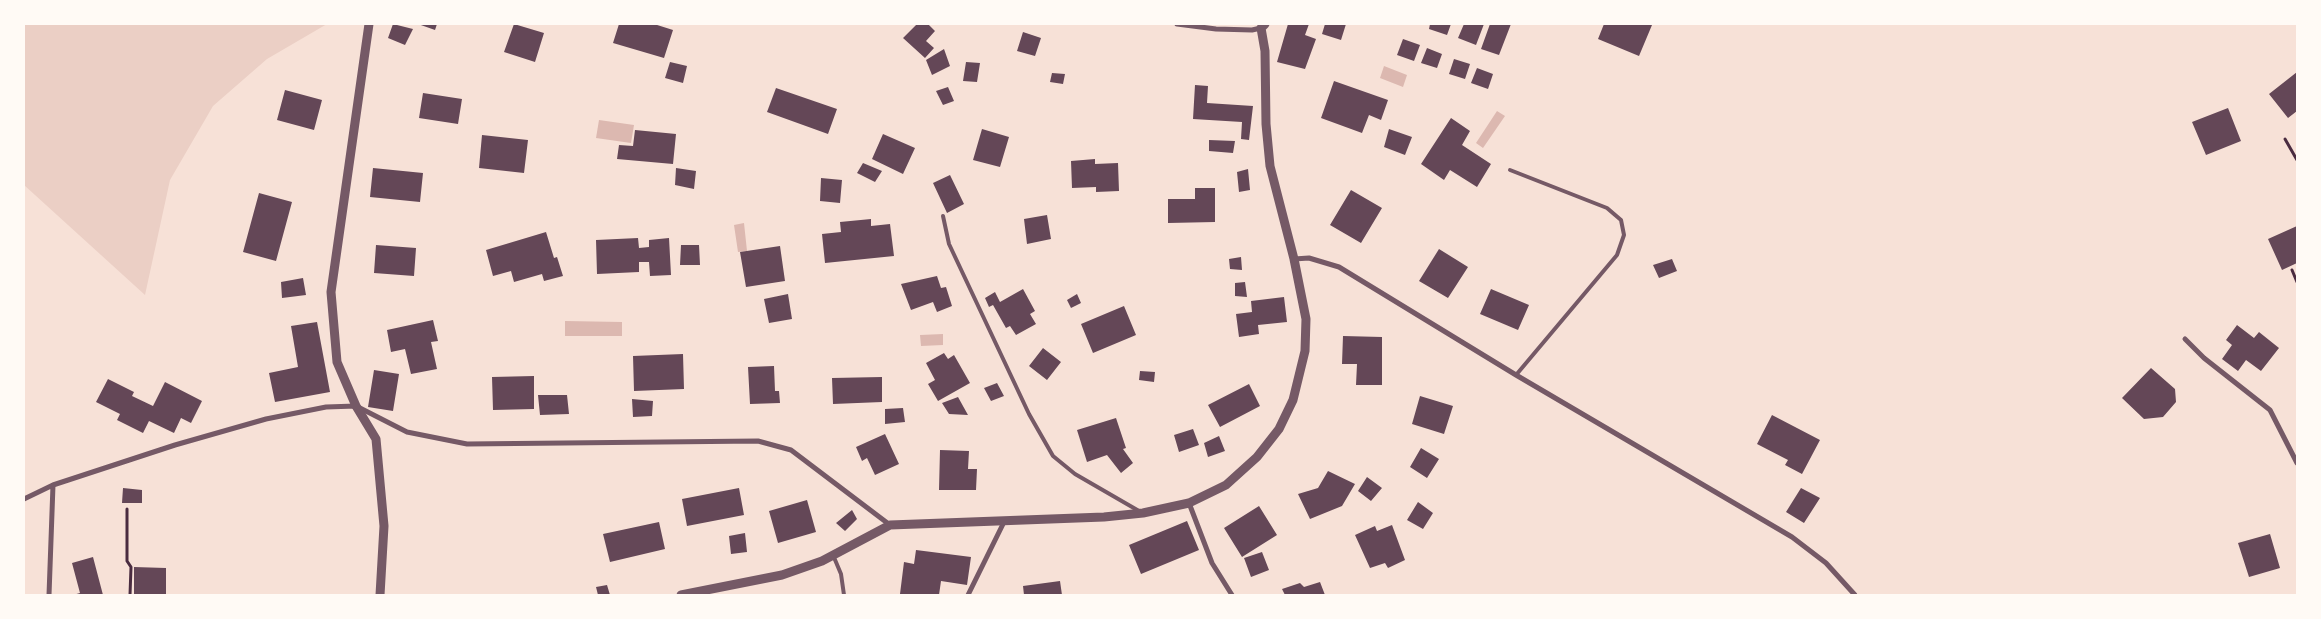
<!DOCTYPE html>
<style>
body{margin:0}
#map{position:relative;width:2321px;height:619px;overflow:hidden;background:#f7e1d7;font-family:"Exo 2",sans-serif}
canvas{display:block}
.frame{position:absolute;inset:0;border:25px solid #fffaf5;pointer-events:none}
</style>
<div id="map">
<canvas width="2321" height="619"></canvas>
<div class="frame"></div>
</div>
<script>
const c = document.querySelector('canvas').getContext('2d');
c.lineJoin = 'round';
function fillPath(path, color) { c.fillStyle = color; c.fill(path, 'evenodd'); }
const poly = rows => new Path2D(rows.map(r => 'M' + r).join(''));
function stroke(path, color, width, dash) { c.strokeStyle = color; c.lineWidth = width; c.lineCap = dash ? 'butt' : 'round'; c.setLineDash(dash || []); c.stroke(path); }
fillPath(poly([
 [24,24,327,24,267,59,213,106,170,180,145,295,24,185]
]), '#ebcfc5');
fillPath(poly([
 [1384,66,1407,75,1403,87,1380,78],
 [1497,111,1505,116,1483,148,1476,143],
 [599,120,634,125,631,143,596,138],
 [744,223,747,251,738,252,734,225],
 [565,321,622,322,622,336,565,336],
 [943,334,943,345,921,346,920,335]
]), '#dcb8b0');
fillPath(poly([
 [393,24,413,29,405,45,388,38],
 [418,24,437,24,435,30],
 [514,24,544,33,535,62,504,52],
 [619,24,654,24,673,30,664,58,613,43],
 [917,24,928,24,935,31,926,41,934,48,925,58,903,38],
 [1288,24,1309,24,1305,35,1316,39,1305,69,1277,62],
 [1325,24,1346,24,1341,40,1322,34],
 [1430,24,1451,24,1447,35,1429,29],
 [1464,24,1484,24,1476,45,1458,38],
 [1490,24,1511,24,1499,55,1481,49],
 [1604,24,1648,24,1652,25,1639,56,1598,39],
 [1023,32,1041,38,1035,56,1017,51],
 [1403,39,1420,45,1414,61,1397,55],
 [1427,48,1442,54,1437,68,1421,63],
 [944,49,950,66,932,75,926,60],
 [1454,59,1470,64,1465,79,1449,74],
 [670,62,687,66,683,83,665,78],
 [966,62,980,63,977,82,963,81],
 [1477,68,1493,74,1488,89,1471,83],
 [2297,72,2297,111,2288,118,2269,94],
 [1052,73,1065,74,1063,84,1050,82],
 [1334,81,1388,100,1381,120,1369,115,1362,133,1321,118],
 [1195,85,1208,86,1207,103,1253,106,1249,140,1241,139,1242,122,1193,119],
 [948,87,954,101,943,105,936,91],
 [776,88,837,109,828,134,767,112],
 [285,90,322,100,314,130,277,120],
 [423,93,462,99,458,124,419,118],
 [2228,108,2241,141,2206,155,2192,122],
 [1451,118,1470,131,1462,145,1491,164,1477,187,1450,170,1444,180,1421,164],
 [982,129,1009,137,1000,167,973,160],
 [1389,129,1412,137,1405,155,1384,147],
 [635,130,676,134,673,164,617,159,619,145,633,146],
 [883,134,915,148,903,174,872,159],
 [482,135,528,140,524,173,479,168],
 [1209,140,1235,141,1233,153,1209,151],
 [1095,159,1095,164,1118,163,1119,191,1096,192,1096,187,1072,188,1071,161],
 [863,163,882,171,875,182,857,173],
 [373,168,423,173,420,202,370,197],
 [676,168,696,171,694,189,675,185],
 [1248,169,1250,190,1239,192,1237,172],
 [950,175,964,204,947,213,933,183],
 [821,178,842,180,840,203,820,201],
 [1195,188,1215,188,1215,222,1168,223,1168,199,1195,199],
 [1351,190,1382,208,1361,243,1330,225],
 [259,193,292,202,276,261,243,252],
 [1047,215,1051,239,1027,244,1024,219],
 [871,219,871,226,890,224,894,256,825,263,822,234,841,232,840,222],
 [2297,226,2297,263,2282,270,2268,239],
 [546,232,554,258,557,257,563,276,544,281,542,274,514,282,511,271,493,276,486,250],
 [638,238,639,248,649,247,649,240,669,238,671,275,650,276,649,262,639,262,639,272,597,274,596,240],
 [376,245,416,248,414,276,374,273],
 [681,245,699,245,700,265,680,265],
 [780,246,785,281,746,287,740,252],
 [1439,249,1468,267,1448,298,1419,281],
 [1241,257,1242,270,1230,269,1229,259],
 [1672,259,1677,271,1659,278,1653,265],
 [937,276,941,288,946,287,952,306,937,312,933,302,911,310,901,284],
 [303,278,306,295,282,298,281,282],
 [1245,282,1247,297,1235,296,1235,283],
 [1023,289,1035,311,1030,314,1036,324,1016,335,1010,326,1006,328,993,305,989,307,985,298,995,292,1000,302],
 [1491,289,1529,305,1518,330,1480,314],
 [788,294,792,319,769,323,764,299],
 [1077,294,1081,303,1071,308,1067,300],
 [1284,297,1287,322,1258,325,1259,334,1239,337,1236,314,1252,312,1251,301],
 [1124,306,1136,335,1093,353,1081,324],
 [433,320,438,341,431,342,437,369,411,374,405,349,391,352,387,330],
 [317,322,330,392,275,402,269,373,298,367,291,326],
 [2237,325,2254,338,2259,332,2279,348,2261,371,2246,360,2238,371,2222,359,2232,345,2226,340],
 [1343,336,1382,337,1382,385,1356,385,1357,364,1342,364],
 [1043,348,1061,362,1047,380,1029,366],
 [944,353,948,359,954,355,970,383,938,401,928,384,935,380,926,363],
 [683,354,684,389,634,391,633,356],
 [774,366,775,391,779,391,780,403,750,404,748,367],
 [2151,368,2175,389,2176,402,2163,417,2144,419,2122,398],
 [374,370,399,374,393,411,368,407],
 [1140,371,1155,372,1154,382,1139,380],
 [534,376,534,409,493,410,492,377],
 [882,377,882,402,833,404,832,378],
 [108,379,134,392,132,396,153,406,165,382,202,401,191,423,181,418,174,433,149,421,143,433,117,420,120,414,96,402],
 [997,383,1004,396,991,401,984,388],
 [1249,384,1260,406,1220,427,1208,405],
 [538,395,567,395,569,414,540,415],
 [1420,396,1453,406,1444,434,1412,424],
 [958,397,968,415,949,414,942,403],
 [632,399,653,401,652,416,633,417],
 [903,408,905,422,885,424,885,409],
 [1772,415,1820,440,1802,474,1785,465,1788,460,1757,444],
 [1116,418,1126,448,1123,449,1133,463,1121,473,1107,455,1087,462,1077,430],
 [1193,429,1199,445,1179,452,1174,435],
 [885,434,899,464,875,475,867,458,862,461,856,447],
 [1219,436,1225,451,1208,457,1204,443],
 [1421,448,1439,459,1427,478,1410,467],
 [940,450,969,451,968,469,977,469,976,490,939,490],
 [1328,471,1355,484,1342,506,1310,519,1298,494,1318,488],
 [1367,477,1382,488,1371,501,1358,491],
 [123,488,142,490,142,503,122,503],
 [739,488,744,515,687,526,682,499],
 [1801,488,1820,498,1804,523,1786,512],
 [807,500,816,532,778,543,769,511],
 [1418,502,1433,513,1423,529,1407,520],
 [1259,506,1277,535,1242,557,1224,528],
 [852,510,857,519,845,531,836,523],
 [1187,521,1199,550,1141,574,1129,545],
 [659,522,665,549,610,562,603,534],
 [1392,525,1405,560,1388,568,1385,563,1370,568,1355,535,1375,526,1377,531],
 [745,533,747,552,731,554,729,536],
 [2270,534,2280,568,2249,577,2238,543],
 [916,550,971,557,967,585,941,581,939,595,900,594,904,562,914,564],
 [1262,552,1269,570,1251,577,1244,558],
 [93,557,103,595,73,595,80,593,72,563],
 [134,567,166,568,166,595,134,595],
 [1060,581,1062,595,1024,595,1023,586],
 [1320,582,1325,595,1285,595,1282,589,1300,583,1304,587],
 [607,585,610,595,598,595,596,587]
]), '#644757');
stroke(poly([
 [2285,139,2297,160],
 [2292,270,2297,282],
 [127,509,127,561,131,567,130,595]
]), '#4a2c40', 3);
stroke(poly([
 [1510,170,1607,208,1621,220,1624,235,1617,255,1516,375],
 [943,216,949,244,1029,414,1053,456,1075,474,1139,511],
 [833,555,841,574,844,595]
]), '#755966', 4);
stroke(poly([
 [1177,24,1216,29,1252,30,1261,28],
 [1294,259,1309,258,1339,267,1516,375,1792,537,1826,563,1855,595],
 [2185,339,2204,358,2270,410,2297,463],
 [24,499,53,485,175,445,266,419,326,407,356,406,407,432,467,444,758,441,791,450,890,525],
 [1189,503,1212,563,1232,595],
 [49,595,53,485],
 [968,595,1005,520]
]), '#755966', 5);
stroke(poly([
 [369,24,331,292,337,362,356,406,376,439,384,526,380,595],
 [681,595,782,575,822,561,890,525,1104,517,1143,513,1189,503,1226,485,1257,457,1279,429,1293,400,1305,351,1306,319,1294,259,1270,166,1266,124,1265,51,1261,28,1265,24]
]), '#755966', 9);
</script>
